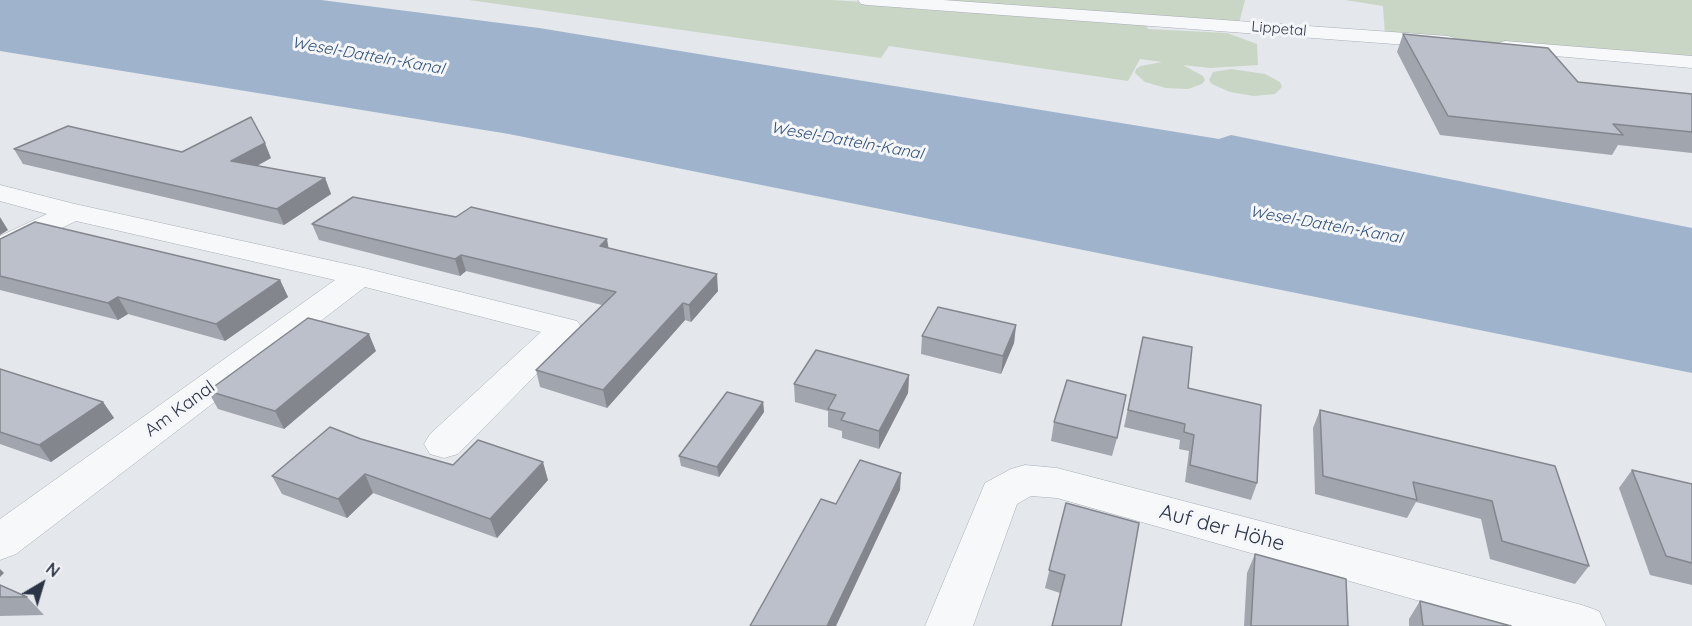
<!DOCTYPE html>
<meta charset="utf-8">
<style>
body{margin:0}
#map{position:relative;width:1692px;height:626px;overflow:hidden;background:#e4e7ec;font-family:Quicksand,sans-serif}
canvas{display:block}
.north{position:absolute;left:12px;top:554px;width:60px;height:60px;-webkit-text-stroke:4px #f4f6f9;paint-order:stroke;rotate:38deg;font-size:16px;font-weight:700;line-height:24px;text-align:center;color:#2b3445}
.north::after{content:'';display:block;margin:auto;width:21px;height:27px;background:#2b3445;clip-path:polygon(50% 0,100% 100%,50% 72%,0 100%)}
</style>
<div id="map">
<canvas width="1692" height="626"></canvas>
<div class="north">N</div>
</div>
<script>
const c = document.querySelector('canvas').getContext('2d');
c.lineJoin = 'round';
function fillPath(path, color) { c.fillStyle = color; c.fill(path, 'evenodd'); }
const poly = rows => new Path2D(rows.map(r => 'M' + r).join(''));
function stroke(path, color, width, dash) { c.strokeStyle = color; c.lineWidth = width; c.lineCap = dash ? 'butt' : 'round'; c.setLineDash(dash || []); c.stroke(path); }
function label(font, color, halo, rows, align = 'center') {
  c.font = font + ' Quicksand,sans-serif'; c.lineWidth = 6; c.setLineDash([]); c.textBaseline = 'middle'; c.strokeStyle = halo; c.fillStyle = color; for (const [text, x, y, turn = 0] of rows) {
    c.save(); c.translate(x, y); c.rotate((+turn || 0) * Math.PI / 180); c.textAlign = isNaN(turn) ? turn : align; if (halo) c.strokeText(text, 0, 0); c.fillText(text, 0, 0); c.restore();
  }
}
fillPath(poly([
 [469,0,831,0,915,5,914,9,1147,24,1148,29,1227,33,1257,44,1258,65,1210,68,1183,65,1203,76,1205,80,1202,84,1188,89,1166,88,1145,82,1135,73,1136,69,1141,66,1162,62,1140,59,1128,81,889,46,881,58],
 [912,0,1245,0,1239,23],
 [1345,0,1692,0,1692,59,1385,35,1383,6],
 [1231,69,1265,74,1280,82,1282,87,1275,94,1254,96,1230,92,1212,84,1209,80,1213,72]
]), '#c9d6c5');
fillPath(poly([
 [0,0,321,0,539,28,1219,139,1231,135,1692,228,1692,373,509,134,0,51]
]), '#9fb4cc');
const street = poly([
 [858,0,943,0,1448,36,1455,38,1458,42,1455,46,1448,48,867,5,861,4,858,0],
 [1505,41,1692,56,1692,68,1498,51,1495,47,1498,43,1505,41],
 [0,185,75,204,360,267,577,321,582,328,458,454,444,458,430,454,424,444,430,434,541,332,365,287,16,554,0,560,0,519,335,280,76,221,11,253,0,256,0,236,47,214,0,201,0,185],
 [1025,465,1057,468,1582,605,1599,611,1606,626,1508,626,1057,498,1031,496,1017,504,973,626,925,626,985,483,1011,469,1025,465]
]);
stroke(street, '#a9aeb7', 1);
fillPath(street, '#f7f8fa');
fillPath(poly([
 [1403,34,1578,82,1692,94,1692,153,1618,145,1612,155,1440,135,1397,52],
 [14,149,271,158,257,166,325,178,331,194,284,225,23,164],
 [312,224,609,248,718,291,691,322,685,320,607,408,540,387,536,370,602,305,466,271,460,276,319,240],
 [0,239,280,280,288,297,225,341,128,314,118,320,0,290],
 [1016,325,1014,343,1001,374,921,354,922,336],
 [1143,337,1188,388,1257,483,1251,500,1185,482,1189,451,1179,449,1180,440,1124,427],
 [376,351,284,429,218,409,208,391],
 [0,369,103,402,114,418,51,462,0,444],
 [909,375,908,393,879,449,842,438,842,431,828,427,828,411,795,402,794,384],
 [763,402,764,412,719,477,681,466,679,456],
 [1320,410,1555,466,1589,566,1575,584,1490,559,1481,519,1416,502,1407,518,1315,494,1313,428],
 [1054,422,1117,438,1112,456,1051,441],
 [361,439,453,465,548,480,497,538,373,493,347,518,282,494,272,476],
 [1632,470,1692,484,1692,585,1650,575,1619,488],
 [1066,503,1121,626,1060,593,1045,588],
 [1255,554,1348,626,1244,626,1247,573],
 [0,585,27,597,44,615,0,616],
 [1420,601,1511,626,1409,626,1409,619]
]), '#a1a5ae');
fillPath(poly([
 [265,143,271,158,238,176,231,161],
 [325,178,331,194,284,225,277,209],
 [0,217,8,230,0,235],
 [607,239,610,256,600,246],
 [461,255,466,271,460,276,455,259],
 [717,274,718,291,691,322,689,305],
 [280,280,288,297,225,341,216,324],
 [118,297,128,314,118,320,108,303],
 [683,303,685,320,607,408,603,390],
 [1016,325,1014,343,1001,374,1003,356],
 [369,334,376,351,284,429,275,411],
 [909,375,908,393,879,449,879,431],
 [103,402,114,418,51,462,39,445],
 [763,402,764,412,719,477,717,467],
 [543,462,548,480,497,538,490,519],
 [901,473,900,490,836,626,827,626],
 [365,474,373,493,347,518,338,499],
 [0,569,4,573,0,577]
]), '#83868d');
const building = poly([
 [1403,34,1548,48,1578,82,1692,94,1692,132,1613,124,1623,135,1448,116,1403,34],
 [251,117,265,143,231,161,325,178,277,209,14,149,68,126,182,152,251,117],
 [353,197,456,217,471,207,607,239,600,246,717,274,689,305,683,303,603,390,536,370,616,292,461,255,455,259,312,224,353,197],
 [35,222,280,280,216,324,118,297,108,303,0,276,0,239,35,222],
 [938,307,1016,325,1003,356,922,336,938,307],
 [308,318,369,334,275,411,208,391,308,318],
 [1143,337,1192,347,1188,388,1261,405,1257,483,1190,465,1194,435,1184,432,1185,424,1128,410,1143,337],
 [816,350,909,375,879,431,841,420,845,413,828,409,836,395,794,384,816,350],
 [0,369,103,402,39,445,0,432,0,369],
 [1067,380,1126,395,1117,438,1054,422,1067,380],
 [727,392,763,402,717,467,679,456,727,392],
 [1320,410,1555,466,1589,566,1502,541,1492,501,1413,482,1417,500,1323,476,1320,410],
 [330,427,361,439,453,465,478,440,543,462,490,519,365,474,338,499,272,476,330,427],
 [860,460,901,473,827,626,750,626,821,499,836,504,860,460],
 [1632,470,1692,484,1692,563,1666,556,1632,470],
 [1066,503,1139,523,1121,626,1052,626,1065,575,1049,570,1066,503],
 [1255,554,1346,579,1348,626,1251,626,1255,554],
 [0,585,27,597,0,597,0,585],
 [1420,601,1511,626,1423,626,1420,601]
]);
fillPath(building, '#bbc0ca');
stroke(building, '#83868d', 1.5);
label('15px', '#2b3445', '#f4f6f9', [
 ["Lippetal",1279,29,5]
]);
label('italic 16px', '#34527a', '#f4f6f9', [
 ["Wesel-Datteln-Kanal",368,56,10],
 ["Wesel-Datteln-Kanal",847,141,10],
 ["Wesel-Datteln-Kanal",1326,225,10]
]);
label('18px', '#2b3445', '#f4f6f9', [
 ["Am Kanal",180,409,-36]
]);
label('21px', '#2b3445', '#f4f6f9', [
 ["Auf der Höhe",1222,528,15]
]);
</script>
